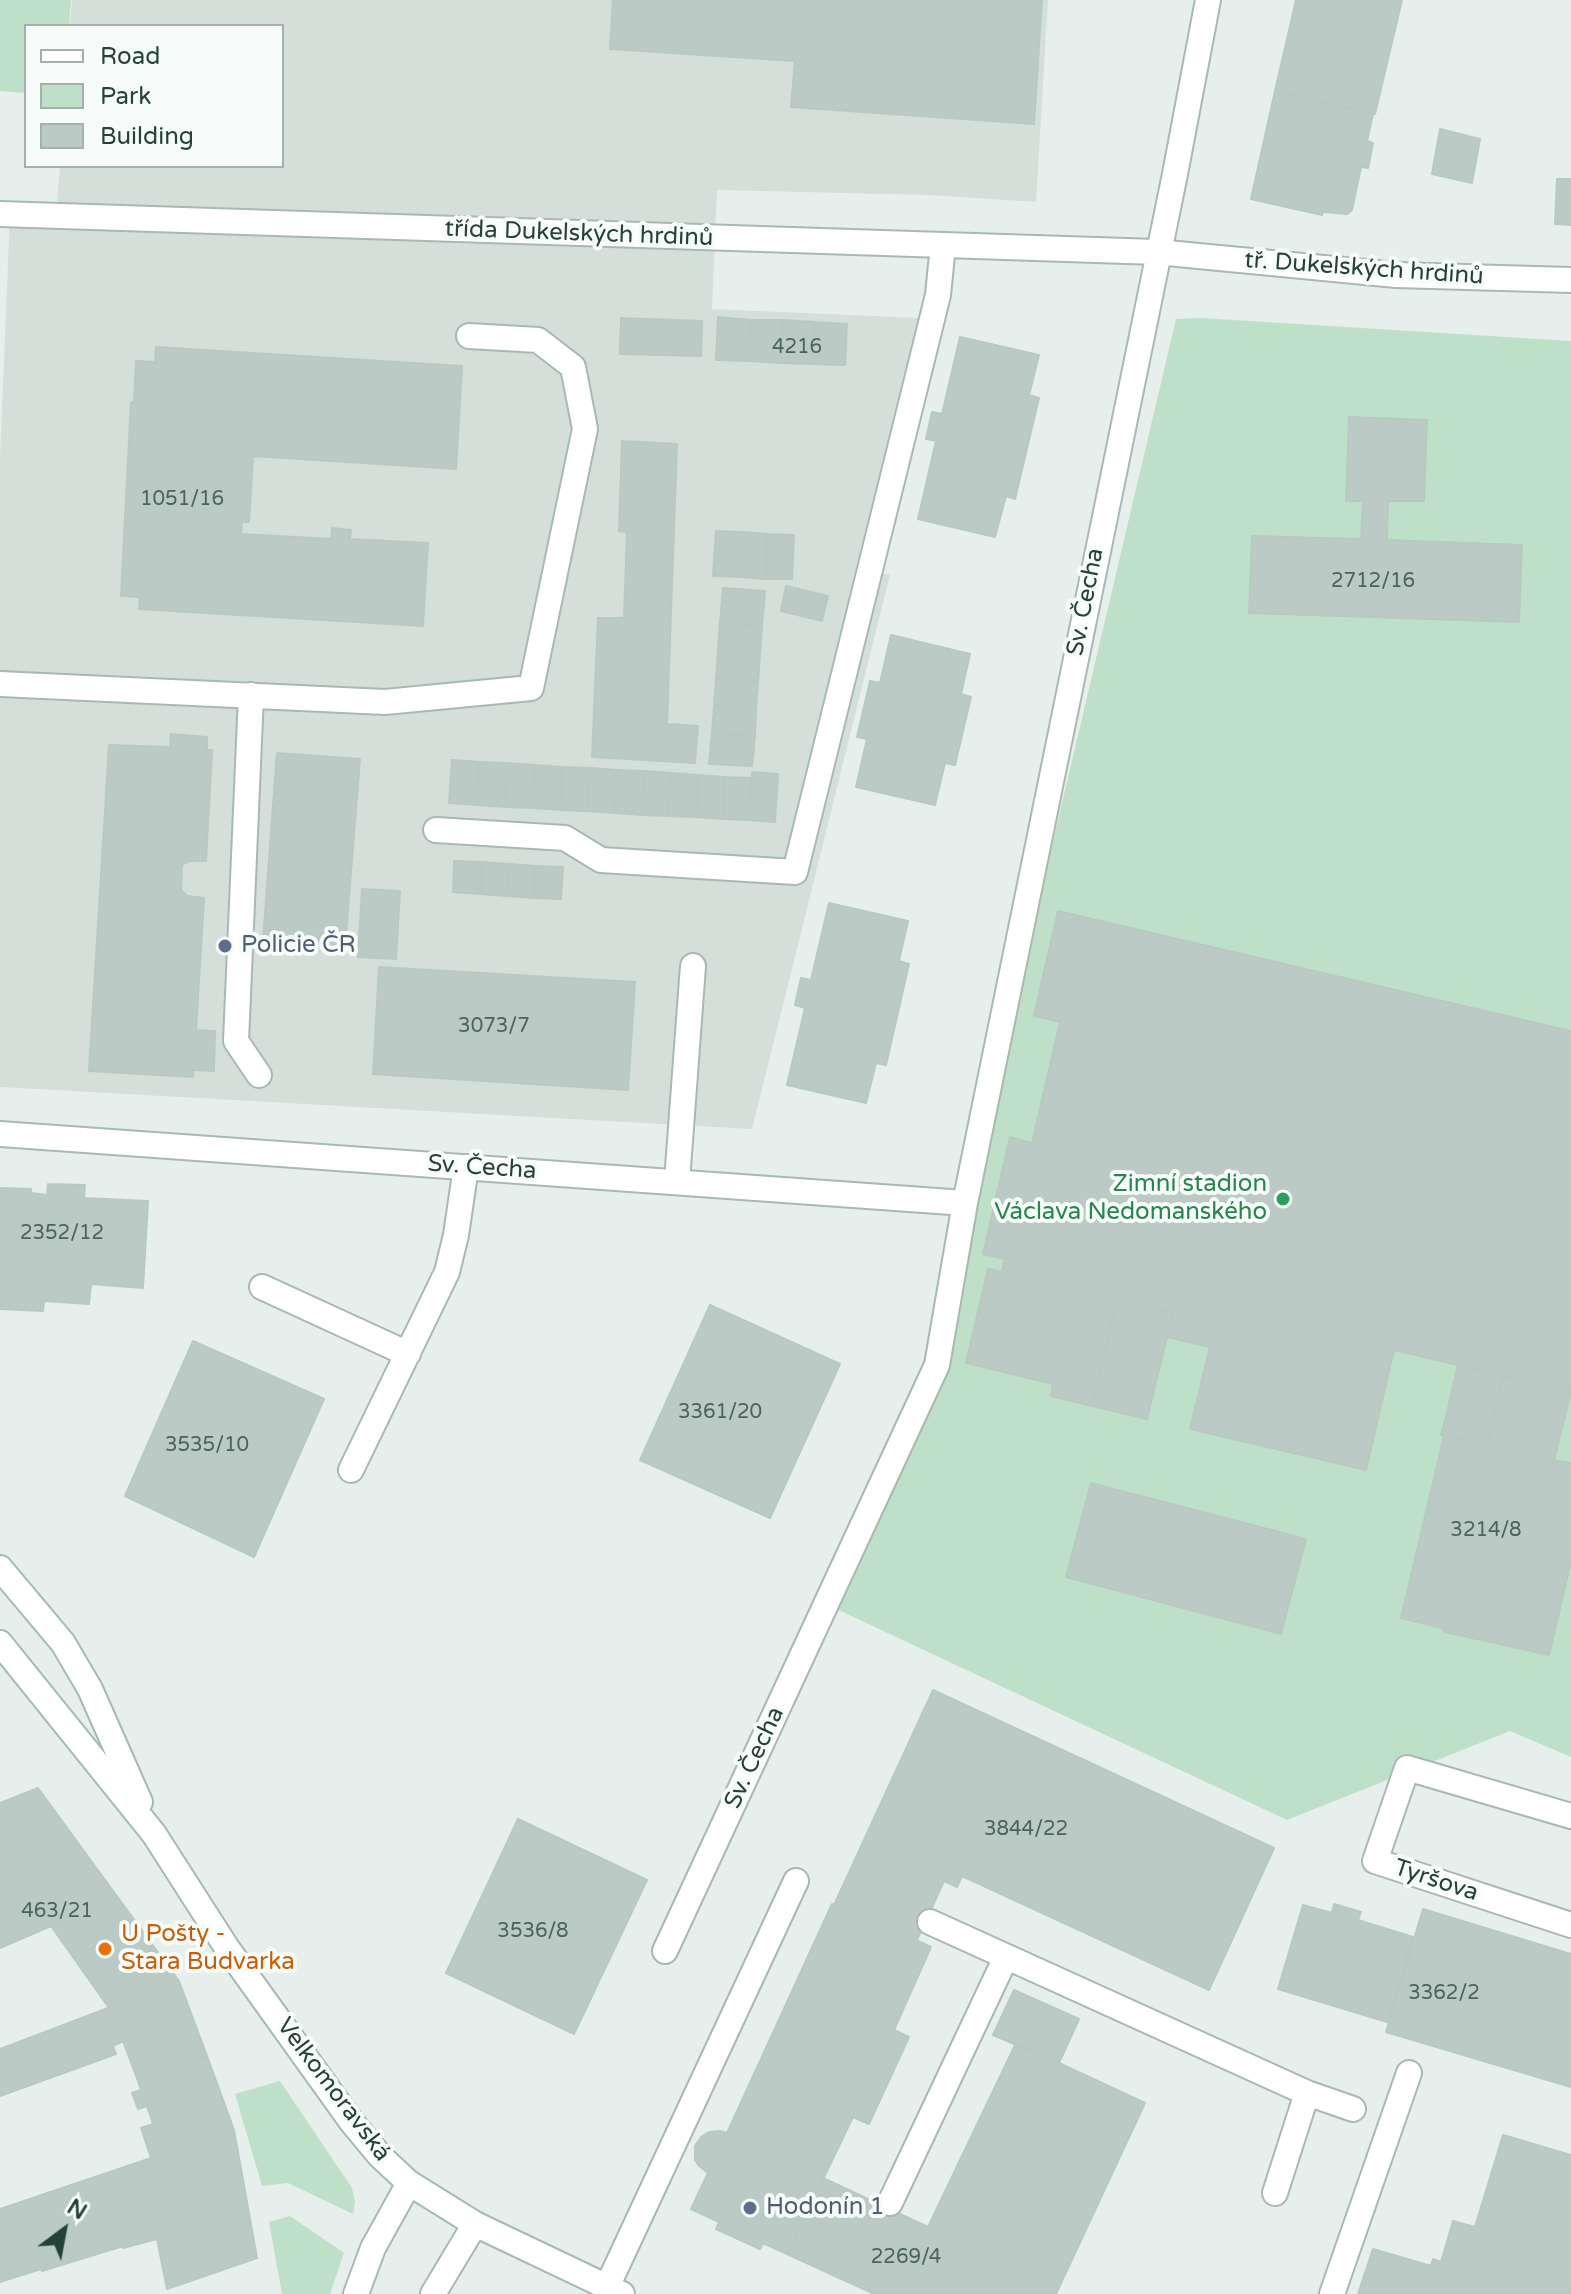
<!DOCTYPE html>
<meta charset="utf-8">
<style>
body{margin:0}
#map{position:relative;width:1571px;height:2294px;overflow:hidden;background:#e6efeb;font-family:"Varela Round",sans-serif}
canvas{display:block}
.legend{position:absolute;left:24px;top:24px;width:260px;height:144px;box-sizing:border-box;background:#f7fbf9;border:2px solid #a3b1ad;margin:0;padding:10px 14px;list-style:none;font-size:24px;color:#24423a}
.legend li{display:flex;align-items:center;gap:16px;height:40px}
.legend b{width:40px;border:2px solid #a3b1ad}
.north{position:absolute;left:24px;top:2190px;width:80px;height:80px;-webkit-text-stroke:6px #f7fbf9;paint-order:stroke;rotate:32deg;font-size:22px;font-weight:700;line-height:32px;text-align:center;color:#24423a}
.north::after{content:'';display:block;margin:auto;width:28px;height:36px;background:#24423a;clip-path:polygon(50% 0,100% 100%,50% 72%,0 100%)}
</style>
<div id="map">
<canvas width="1571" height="2294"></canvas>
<ul class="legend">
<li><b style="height:10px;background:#fff"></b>Road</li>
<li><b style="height:22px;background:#bfe0c8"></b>Park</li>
<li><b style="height:22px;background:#bbcac4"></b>Building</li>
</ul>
<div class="north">N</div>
</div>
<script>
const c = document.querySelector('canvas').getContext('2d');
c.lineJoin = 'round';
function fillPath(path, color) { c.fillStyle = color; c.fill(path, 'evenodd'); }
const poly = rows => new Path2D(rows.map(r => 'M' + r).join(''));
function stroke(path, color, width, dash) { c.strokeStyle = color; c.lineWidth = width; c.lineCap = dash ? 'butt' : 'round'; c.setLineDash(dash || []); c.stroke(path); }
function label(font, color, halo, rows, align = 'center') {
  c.font = font + ' "Varela Round",sans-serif'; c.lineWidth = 8; c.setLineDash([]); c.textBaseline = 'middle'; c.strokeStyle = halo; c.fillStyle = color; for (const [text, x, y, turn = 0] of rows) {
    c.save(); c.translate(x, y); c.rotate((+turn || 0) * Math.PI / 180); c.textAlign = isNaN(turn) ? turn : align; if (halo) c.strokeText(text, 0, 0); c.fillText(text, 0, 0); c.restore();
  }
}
fillPath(poly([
 [72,0,1048,0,1036,202,929,195,717,190,712,309,919,318,858,567,890,575,752,1129,0,1087,0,458,10,215,56,216,60,166,282,166,282,26,70,26]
]), '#d4dfda');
fillPath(poly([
 [0,0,71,0,69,26,26,26,26,90,23,93,0,91],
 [1201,318,1571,341,1571,1757,1510,1731,1287,1820,832,1607,948,1368,998,1075,1176,319],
 [280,2081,352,2188,355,2202,353,2214,288,2183,262,2186,235,2094],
 [290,2216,344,2253,330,2294,282,2294,269,2222]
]), '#bfe0c8');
const building = poly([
 [613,0,1042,0,1034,124,791,107,795,61,610,49,613,0],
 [1296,0,1402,0,1375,114,1275,91,1296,0],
 [1275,91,1373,114,1367,141,1373,143,1368,168,1361,167,1352,210,1347,214,1323,212,1322,215,1251,199,1275,91],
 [1440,129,1480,139,1472,183,1432,174,1440,129],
 [1557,179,1571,179,1571,225,1555,224,1557,179],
 [718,317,751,320,749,361,716,360,718,317],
 [621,318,702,321,701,356,620,354,621,318],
 [751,320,783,320,781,363,749,361,751,320],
 [783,320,815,322,812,364,781,363,783,320],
 [815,322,847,324,845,365,812,364,815,322],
 [960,337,1039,355,1029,395,1039,398,1015,499,1006,496,995,537,918,519,936,441,926,439,932,412,942,414,960,337],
 [156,347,462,366,456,469,253,456,249,522,242,522,241,534,331,539,332,528,351,530,350,539,428,543,423,626,139,609,140,597,121,596,131,402,134,403,136,361,155,362,156,347],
 [1349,417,1427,420,1424,501,1388,501,1387,540,1522,545,1519,622,1249,613,1252,536,1361,539,1363,501,1346,501,1349,417],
 [622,441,677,444,667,724,698,726,695,763,592,757,598,618,624,618,627,532,619,531,622,441],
 [716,531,742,532,741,577,713,576,716,531],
 [742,532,767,534,766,579,741,577,742,532],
 [767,534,794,535,792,579,766,579,767,534],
 [786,586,828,596,822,621,781,611,786,586],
 [723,588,765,591,762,626,720,623,723,588],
 [720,623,762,626,760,654,718,651,720,623],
 [891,635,970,654,961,694,971,697,955,765,945,763,935,805,856,787,867,739,857,737,870,681,880,683,891,635],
 [718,651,760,654,758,682,716,679,718,651],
 [716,679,758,682,756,709,714,706,716,679],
 [714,706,756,709,755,736,712,733,714,706],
 [712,733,755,736,752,766,709,764,712,733],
 [171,734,207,737,207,750,212,750,206,861,189,861,182,865,181,890,187,896,204,898,196,1030,215,1031,214,1071,193,1070,193,1077,89,1071,109,745,170,747,171,734],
 [277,753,360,759,345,947,263,940,277,753],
 [452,760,479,762,477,805,449,803,452,760],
 [479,762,507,763,505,807,477,805,479,762],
 [507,763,535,765,533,808,505,807,507,763],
 [535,765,562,767,560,810,533,808,535,765],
 [562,767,590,768,587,811,560,810,562,767],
 [590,768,617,770,615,813,587,811,590,768],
 [617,770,644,771,642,815,615,813,617,770],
 [644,771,671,773,668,816,642,815,644,771],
 [752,772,778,774,775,822,749,820,752,772],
 [671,773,698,775,696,817,668,816,671,773],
 [698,775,725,777,723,819,696,817,698,775],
 [725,777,751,778,749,820,723,819,725,777],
 [454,861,482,862,480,894,453,892,454,861],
 [482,862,509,864,507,896,480,894,482,862],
 [509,864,536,866,534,898,507,896,509,864],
 [536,866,563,867,561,899,534,898,536,866],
 [362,889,400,891,396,959,358,957,362,889],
 [829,903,908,921,899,961,909,964,886,1065,876,1063,866,1103,787,1085,805,1008,795,1005,801,978,811,980,829,903],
 [1058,911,1571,1031,1571,1392,1394,1350,1366,1470,1190,1429,1210,1347,1167,1337,1173,1313,1117,1300,1092,1406,1051,1396,1053,1384,966,1363,988,1269,1002,1272,1005,1259,983,1254,1010,1137,1032,1143,1060,1022,1034,1016,1058,911],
 [379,967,635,982,628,1090,373,1074,379,967],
 [48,1184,85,1185,84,1198,148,1201,143,1288,91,1284,89,1304,44,1301,43,1311,0,1309,0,1188,31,1189,31,1193,47,1195,48,1184],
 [1117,1300,1173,1313,1147,1419,1092,1406,1117,1300],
 [710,1305,840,1364,770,1518,640,1460,710,1305],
 [193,1341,324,1399,254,1557,125,1496,193,1341],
 [1458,1365,1503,1376,1497,1401,1452,1390,1458,1365],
 [1503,1376,1571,1392,1554,1460,1571,1463,1571,1562,1549,1655,1445,1632,1442,1628,1401,1618,1444,1436,1487,1444,1503,1376],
 [1452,1390,1497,1401,1492,1423,1447,1413,1452,1390],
 [1447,1413,1492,1423,1487,1444,1441,1435,1447,1413],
 [1091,1483,1306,1539,1281,1634,1066,1577,1091,1483],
 [933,1690,1274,1848,1209,1990,962,1876,957,1887,944,1881,917,1940,835,1903,933,1690],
 [38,1788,92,1862,0,1900,0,1803,38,1788],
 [518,1819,647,1880,574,2034,446,1973,518,1819],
 [92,1862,179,1981,109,2008,51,1926,0,1948,0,1900,92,1862],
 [835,1903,931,1947,894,2030,909,2037,869,2124,853,2117,787,2254,763,2243,760,2249,716,2229,719,2222,691,2209,708,2173,699,2166,695,2160,695,2146,701,2137,709,2132,720,2131,727,2133,832,1904,834,1905,835,1903],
 [1334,1904,1361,1912,1358,1920,1413,1937,1387,2022,1278,1989,1303,1905,1332,1913,1334,1904],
 [1423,1909,1571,1954,1571,2087,1386,2032,1423,1909],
 [179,1981,207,2056,138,2081,123,2041,113,2046,116,2054,0,2096,0,2049,179,1981],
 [1014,1990,1079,2019,1059,2063,993,2035,1014,1990],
 [1016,2043,1145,2103,1056,2294,874,2294,787,2254,823,2178,928,2227,1016,2043],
 [207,2056,234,2130,151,2158,141,2128,153,2124,147,2106,138,2109,132,2093,141,2090,138,2081,207,2056],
 [234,2130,257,2258,167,2289,157,2239,123,2248,123,2246,42,2271,41,2269,0,2282,0,2209,234,2130],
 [1503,2135,1571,2155,1571,2294,1358,2294,1373,2249,1431,2266,1433,2259,1441,2262,1453,2221,1475,2227,1503,2135]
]);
fillPath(building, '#bbcac4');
stroke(building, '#b8c9c2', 2);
const lane = poly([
 [0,684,385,702,531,688,585,429,573,367,538,340,469,336],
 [251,695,236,1041,259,1075],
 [436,830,565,838,601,860,795,872,938,295,943,245],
 [677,1181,693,966],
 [262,1287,408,1354],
 [351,1470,447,1272,456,1235,466,1167],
 [930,1922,1307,2093,1353,2109],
 [1275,2193,1307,2093],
 [890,2203,1006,1957],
 [607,2287,796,1881],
 [1332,2294,1409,2073]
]);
const street = poly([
 [0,214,1157,252,1396,275,1571,280],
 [0,1134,965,1203],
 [1571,1816,1407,1768,1375,1861,1571,1925],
 [665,1951,937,1365,965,1203,1175,174,1208,0],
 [356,2294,373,2248,409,2183],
 [433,2294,475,2224]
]);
const secondary = poly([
 [0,1568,63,1643,90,1689,140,1802],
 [0,1643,154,1834,227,1948,351,2121,380,2156,409,2183,475,2224,622,2294]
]);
stroke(lane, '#a8b8b2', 28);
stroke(street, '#a8b8b2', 28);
stroke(secondary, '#a4bbb3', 28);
stroke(lane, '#fff', 24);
stroke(street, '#fff', 24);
stroke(secondary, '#fff', 24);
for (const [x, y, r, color] of [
 [225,946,8,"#5c6f8a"],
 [1283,1199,8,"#2e9e5b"],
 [105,1949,8,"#e8710a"],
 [750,2208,8,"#5c6f8a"]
]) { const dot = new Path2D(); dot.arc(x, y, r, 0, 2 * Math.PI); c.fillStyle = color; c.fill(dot); stroke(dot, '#f7fbf9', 3); }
label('20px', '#4a645c', null, [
 ["4216",797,348],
 ["1051/16",182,500],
 ["2712/16",1373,582],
 ["3073/7",494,1027],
 ["2352/12",62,1234],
 ["3361/20",720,1413],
 ["3535/10",207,1446],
 ["3214/8",1486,1531],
 ["3844/22",1026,1830],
 ["463/21",57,1912],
 ["3536/8",533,1932],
 ["3362/2",1444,1994],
 ["2269/4",906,2258]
]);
label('24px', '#24423a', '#f7fbf9', [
 ["třída Dukelských hrdinů",579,234,2],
 ["tř. Dukelských hrdinů",1364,269,4],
 ["Sv. Čecha",1086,602,-79],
 ["Sv. Čecha",482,1168,4],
 ["Sv. Čecha",755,1758,-65],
 ["Tyršova",1436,1881,18],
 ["Velkomoravská",333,2090,53]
]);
label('24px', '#4e5e75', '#f7fbf9', [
 ["Policie ČR",241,946],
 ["Hodonín 1",766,2208]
], 'left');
label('24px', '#27864d', '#f7fbf9', [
 ["Zimní stadion",1267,1185],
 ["Václava Nedomanského",1267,1213]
], 'right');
label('24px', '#c56008', '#f7fbf9', [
 ["U Pošty -",121,1935],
 ["Stara Budvarka",121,1963]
], 'left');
</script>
